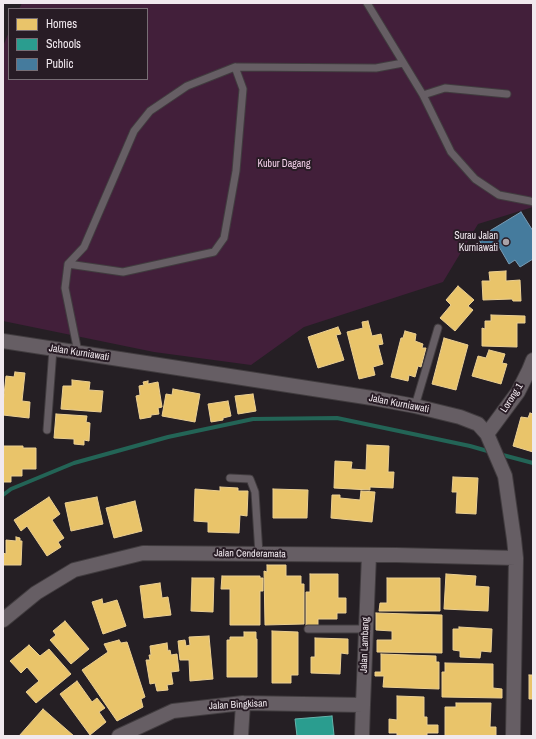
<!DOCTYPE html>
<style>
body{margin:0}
#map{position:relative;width:536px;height:739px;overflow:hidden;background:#251f24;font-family:"Archivo Narrow",sans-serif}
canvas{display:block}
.frame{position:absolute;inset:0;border:4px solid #f0e8ee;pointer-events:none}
.legend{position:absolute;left:8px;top:8px;width:140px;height:72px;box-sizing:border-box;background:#281c25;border:1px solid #786e75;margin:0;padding:5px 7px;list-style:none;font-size:12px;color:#f0e8ee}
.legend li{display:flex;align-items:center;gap:8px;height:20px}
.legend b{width:20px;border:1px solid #786e75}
</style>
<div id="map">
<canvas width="536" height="739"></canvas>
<div class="frame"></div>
<ul class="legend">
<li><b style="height:11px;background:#e9c46a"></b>Homes</li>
<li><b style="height:11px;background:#2a9d8f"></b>Schools</li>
<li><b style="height:11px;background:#457b9d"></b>Public</li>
</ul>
</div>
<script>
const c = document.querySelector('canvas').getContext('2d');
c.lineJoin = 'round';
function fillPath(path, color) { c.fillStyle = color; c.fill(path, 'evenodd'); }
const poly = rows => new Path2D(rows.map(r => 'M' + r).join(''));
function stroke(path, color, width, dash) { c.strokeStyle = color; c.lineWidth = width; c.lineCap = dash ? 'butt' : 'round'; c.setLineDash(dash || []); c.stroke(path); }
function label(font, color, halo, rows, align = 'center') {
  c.font = font + ' "Archivo Narrow",sans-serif'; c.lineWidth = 4; c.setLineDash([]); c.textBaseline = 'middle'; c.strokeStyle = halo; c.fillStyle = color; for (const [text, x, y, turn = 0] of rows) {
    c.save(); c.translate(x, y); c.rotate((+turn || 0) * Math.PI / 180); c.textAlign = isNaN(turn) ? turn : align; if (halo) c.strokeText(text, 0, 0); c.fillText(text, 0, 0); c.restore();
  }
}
fillPath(poly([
 [22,3,533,3,533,207,478,224,443,282,304,327,251,365,154,352,3,321,3,46,9,32,9,79,147,79,147,9,19,9]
]), '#421f3a');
const homes = poly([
 [506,271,506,281,520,280,521,301,513,301,512,299,483,300,482,281,490,281,489,272,506,271],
 [458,286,474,300,468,306,473,310,455,331,440,318,451,305,446,300,458,286],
 [491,315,525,316,525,323,517,323,517,347,482,346,482,328,485,329,485,321,491,321,491,315],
 [368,321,372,336,381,334,383,344,378,345,383,364,373,367,375,375,359,379,347,332,363,328,362,322,368,321],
 [338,327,341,334,336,335,344,360,318,368,308,337,338,327],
 [405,331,416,334,415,341,423,344,422,348,426,348,421,367,418,366,415,377,409,375,408,381,391,377,401,338,403,338,405,331],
 [444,338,468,345,456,390,432,384,444,338],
 [489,350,505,354,502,363,507,364,501,384,472,376,478,356,486,358,489,350],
 [15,372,25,373,22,401,30,402,29,418,3,415,3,404,6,376,14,377,15,372],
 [72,380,90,382,89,390,103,391,101,412,61,409,63,386,72,386,72,380],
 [148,381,148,384,158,382,162,407,158,408,159,414,151,415,151,417,140,419,136,396,140,395,139,386,144,385,143,382,148,381],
 [173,389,200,394,195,422,162,416,166,394,172,395,173,389],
 [253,394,256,411,238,414,235,396,253,394],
 [228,401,231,416,223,418,223,420,211,422,208,404,228,401],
 [530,413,533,414,533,452,513,446,521,417,528,418,530,413],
 [56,414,87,416,86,422,90,423,89,441,84,440,84,445,74,444,74,439,54,438,56,414],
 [367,445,389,446,388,472,394,472,393,488,370,487,370,490,334,488,335,461,352,462,351,469,366,470,367,445],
 [3,446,23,446,23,448,36,448,36,469,22,469,22,476,11,476,11,482,3,482,3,446],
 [453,477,478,478,476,514,456,513,457,492,452,492,453,477],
 [220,487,238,488,238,491,248,491,247,516,240,515,239,533,208,532,208,522,194,521,195,489,220,491,220,487],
 [273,489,308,490,307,518,273,518,273,489],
 [361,491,375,492,372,522,331,518,332,495,340,495,340,498,360,500,361,491],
 [49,497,60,514,52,520,64,538,58,542,61,547,47,556,27,526,21,531,14,520,49,497],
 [97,497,103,524,71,531,65,503,97,497],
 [135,501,142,531,114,538,106,508,135,501],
 [16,537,20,538,20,541,22,541,21,565,3,565,3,553,6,554,6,540,16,541,16,537],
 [267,565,286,565,286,576,301,576,301,584,304,584,304,624,265,625,264,571,267,572,267,565],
 [310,574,338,574,338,598,346,598,346,613,337,613,337,619,318,619,318,627,306,626,306,592,310,592,310,574],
 [446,574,476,576,475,586,489,587,488,611,444,609,446,574],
 [222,576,260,576,260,578,263,578,263,591,260,591,260,625,230,625,230,589,221,589,222,576],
 [192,578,214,578,213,612,191,611,192,578],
 [387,578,440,578,440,611,379,611,380,603,387,603,387,578],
 [160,583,162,598,168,597,171,615,144,618,140,586,160,583],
 [102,599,103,604,117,600,126,626,103,634,92,602,102,599],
 [376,613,442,615,442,653,377,652,377,640,392,640,392,631,376,630,376,613],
 [65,621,89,649,71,664,50,640,56,635,53,631,65,621],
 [459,627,492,629,491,652,481,651,480,658,460,657,460,651,453,650,453,629,459,629,459,627],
 [272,631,298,632,298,675,291,675,291,683,272,683,272,631],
 [244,632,256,632,256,639,257,639,257,677,227,677,227,640,230,640,230,637,244,637,244,632],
 [209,636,213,679,190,681,189,660,180,660,178,641,185,640,186,646,190,645,189,637,209,636],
 [315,638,348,639,348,654,341,653,340,674,311,673,311,657,315,657,315,638],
 [119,640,121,643,127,642,145,697,141,699,143,707,117,721,82,670,108,652,104,644,119,640],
 [167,643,168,651,170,650,171,655,177,654,179,671,171,672,173,684,167,685,168,690,157,691,155,683,150,684,146,660,150,660,149,655,151,655,150,646,167,643],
 [29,645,40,656,49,649,71,674,36,703,26,692,39,681,27,667,21,673,10,661,29,645],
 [381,654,436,656,436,662,439,662,439,689,383,687,384,676,375,676,375,672,381,672,381,654],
 [445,663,493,664,493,688,502,689,502,698,442,697,442,672,445,672,445,663],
 [529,675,533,675,533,699,529,699,529,675],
 [77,681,92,702,97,698,105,708,99,712,106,722,90,735,60,694,77,681],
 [397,696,424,697,424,717,427,717,427,725,438,725,438,733,427,733,427,736,397,736,397,733,389,733,389,719,397,720,397,696],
 [456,703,491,703,490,727,496,727,496,736,445,736,445,707,456,707,456,703],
 [43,709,74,736,19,736,43,709]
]);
fillPath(homes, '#e9c46a');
stroke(homes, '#ebcf92', 1);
const schools = poly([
 [332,716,334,735,325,736,297,736,295,719,332,716]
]);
fillPath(schools, '#2a9d8f');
stroke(schools, '#65b4ac', 1);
const public = poly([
 [521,212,533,231,533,259,520,267,515,260,509,264,498,245,486,252,478,238,521,212]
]);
fillPath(public, '#457b9d');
stroke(public, '#789cb5', 1);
stroke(poly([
 [499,454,533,463],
 [3,495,11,489,74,463,168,437,253,419,337,418,470,446,491,452]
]), '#236456', 4);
const lane = poly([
 [367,3,423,95,451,152,475,179,499,195,530,201,533,202],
 [423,95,445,88,507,94],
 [68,264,123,272,214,252,224,238,236,171,243,89,235,67],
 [78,352,65,288,68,264,84,247,134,131,150,111,187,86,235,67,376,68,403,63],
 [415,406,438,328],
 [47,430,53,349],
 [230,478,250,479,255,492,259,554],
 [308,629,366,629]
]);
const street = poly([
 [3,341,372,398,415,406,460,417,478,424,487,434,505,476,514,539,516,558,513,736],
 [487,434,518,392,529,370,533,360],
 [3,620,36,593,74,570,143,553,396,555,516,558],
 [119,736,173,711,243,703,363,705],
 [241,736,243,703],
 [362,736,363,705,369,555]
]);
stroke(lane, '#413c3f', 9);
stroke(street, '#413c3f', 16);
stroke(lane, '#665e64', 7);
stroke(street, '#665e64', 14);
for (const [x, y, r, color] of [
 [506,242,4,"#a9a2a7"]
]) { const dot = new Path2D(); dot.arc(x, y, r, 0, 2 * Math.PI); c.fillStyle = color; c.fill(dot); stroke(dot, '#281c25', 1.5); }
label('10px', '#f5d2eb', '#281c25', [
 ["Kubur Dagang",284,164]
]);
label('10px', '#f0e8ee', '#281c25', [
 ["Surau Jalan",498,236],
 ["Kurniawati",498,248]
], 'right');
label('10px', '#f0e8ee', '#281c25', [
 ["Jalan Kurniawati",79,353,9],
 ["Lorong 1",512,398,-57],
 ["Jalan Kurniawati",399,404,11],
 ["Jalan Cenderamata",250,554,1],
 ["Jalan Lambang",365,645,-88],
 ["Jalan Bingkisan",238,705,-3]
]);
</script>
